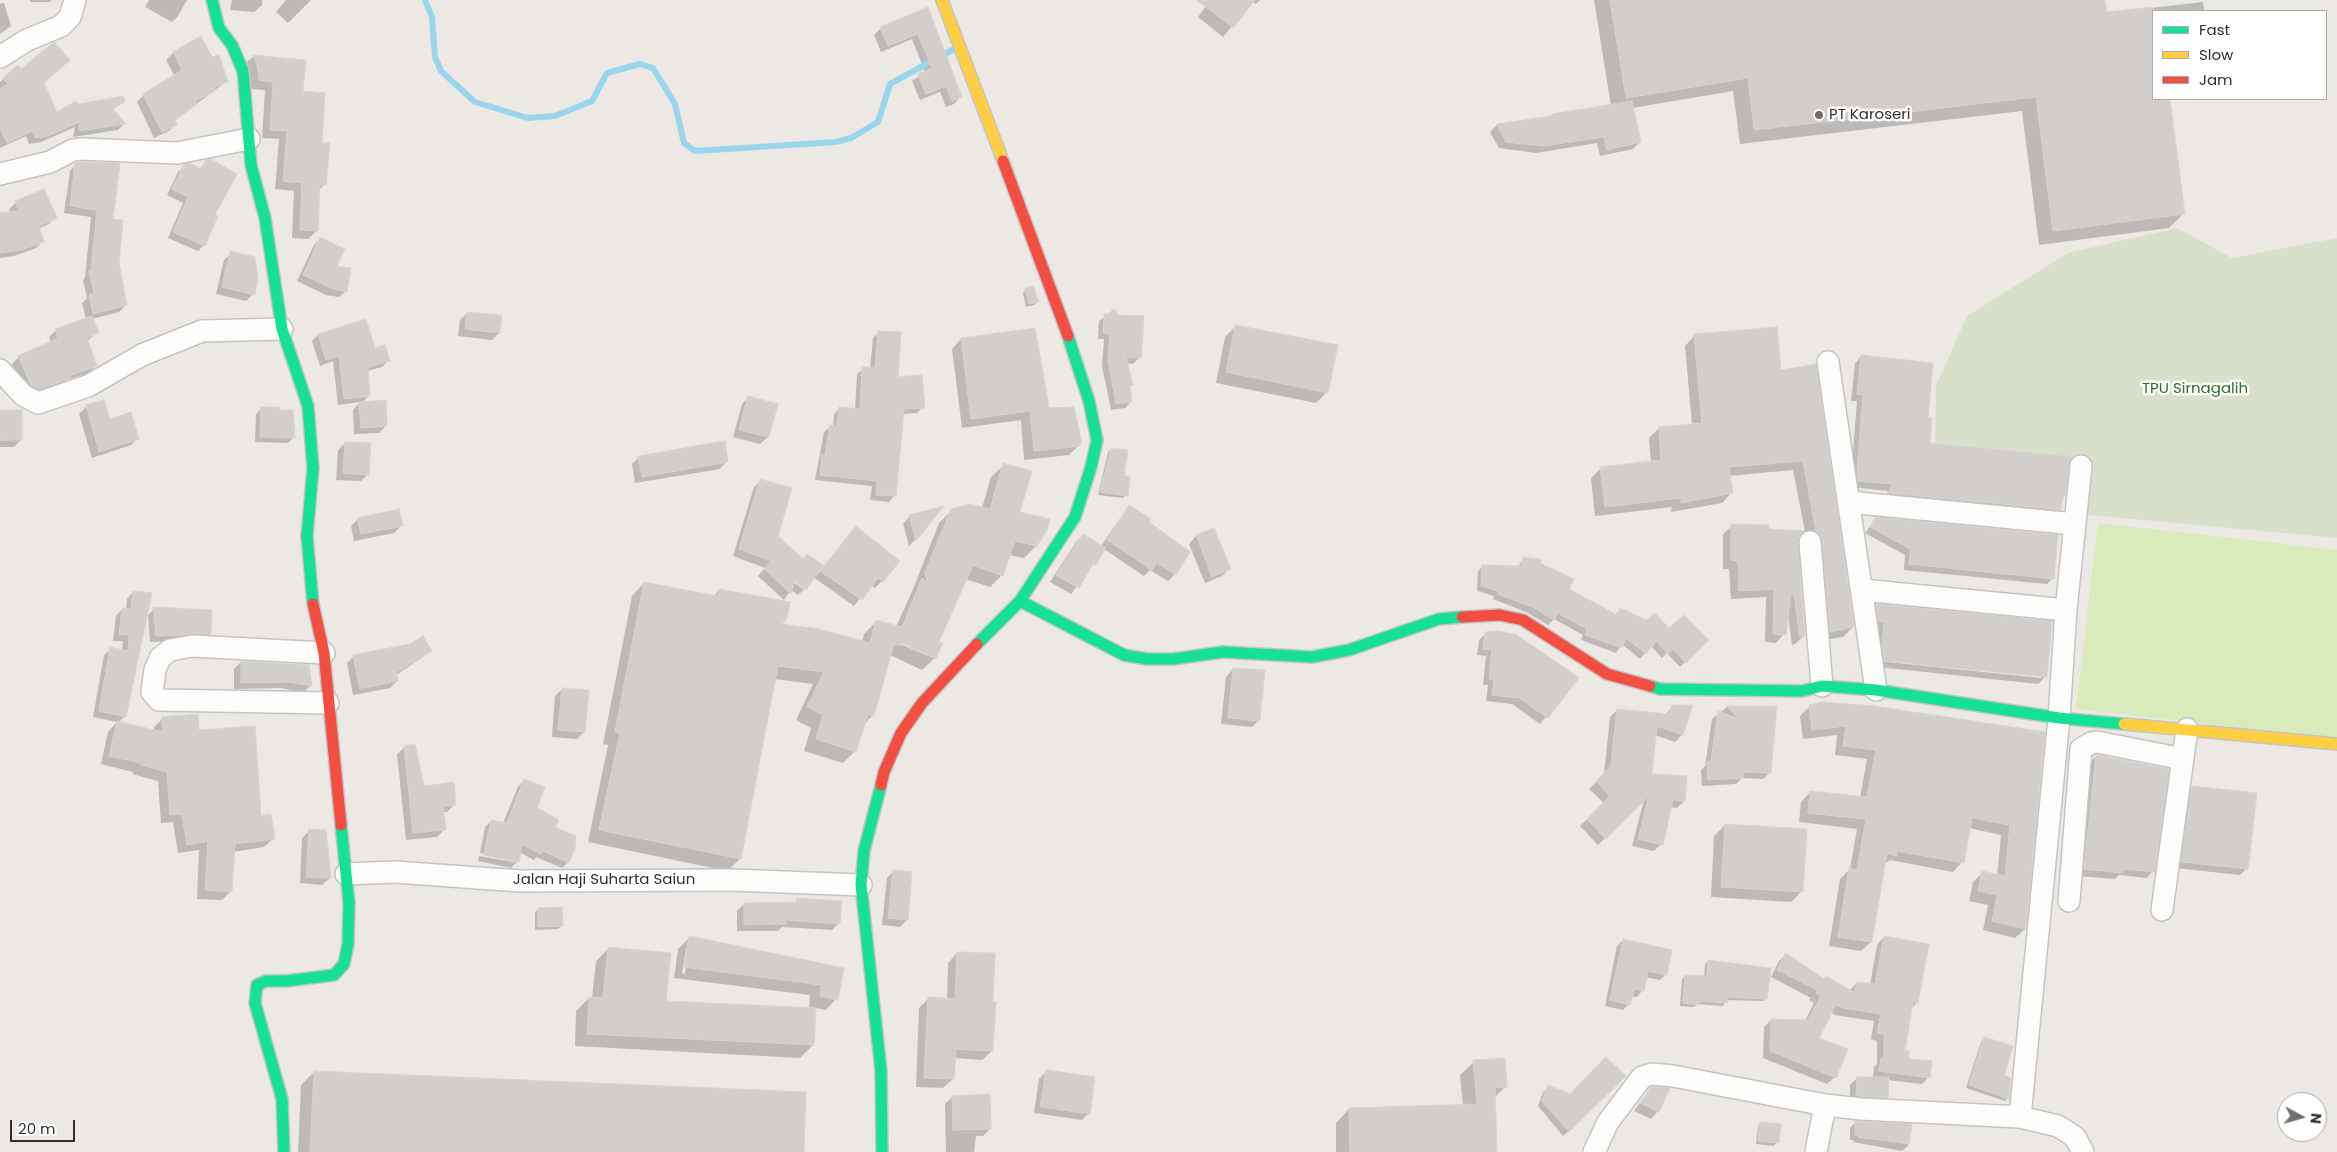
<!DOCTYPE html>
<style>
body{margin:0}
#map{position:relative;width:2337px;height:1152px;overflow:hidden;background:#ece8e4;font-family:Poppins,sans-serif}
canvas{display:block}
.legend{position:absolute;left:2152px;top:10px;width:175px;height:90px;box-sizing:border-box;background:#fff;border:1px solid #ababab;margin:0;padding:6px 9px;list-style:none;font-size:15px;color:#2e2e2e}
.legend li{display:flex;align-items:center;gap:10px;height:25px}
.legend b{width:25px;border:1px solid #ababab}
.north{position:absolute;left:2277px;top:1092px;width:50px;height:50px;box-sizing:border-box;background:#fff;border:1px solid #ababab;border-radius:50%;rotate:96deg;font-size:14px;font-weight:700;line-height:20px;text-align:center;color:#2e2e2e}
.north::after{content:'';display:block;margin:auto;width:18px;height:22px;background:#706f6e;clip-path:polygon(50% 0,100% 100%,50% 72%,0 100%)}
.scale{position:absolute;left:10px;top:1120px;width:65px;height:22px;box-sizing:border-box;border:2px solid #2e2e2e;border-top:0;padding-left:6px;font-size:15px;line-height:18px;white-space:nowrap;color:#2e2e2e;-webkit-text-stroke:4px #fff;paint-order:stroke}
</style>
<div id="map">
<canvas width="2337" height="1152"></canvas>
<ul class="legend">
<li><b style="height:6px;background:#16e098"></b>Fast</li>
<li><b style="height:6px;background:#ffcf43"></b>Slow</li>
<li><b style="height:6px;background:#f24e42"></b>Jam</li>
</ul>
<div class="north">N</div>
<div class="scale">20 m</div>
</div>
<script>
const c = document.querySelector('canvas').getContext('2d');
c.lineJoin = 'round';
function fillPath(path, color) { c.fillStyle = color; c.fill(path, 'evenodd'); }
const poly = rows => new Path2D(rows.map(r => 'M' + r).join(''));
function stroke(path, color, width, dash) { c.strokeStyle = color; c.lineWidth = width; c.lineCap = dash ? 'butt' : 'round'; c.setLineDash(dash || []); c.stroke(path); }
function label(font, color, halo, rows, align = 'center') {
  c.font = font + ' Poppins,sans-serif'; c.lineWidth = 5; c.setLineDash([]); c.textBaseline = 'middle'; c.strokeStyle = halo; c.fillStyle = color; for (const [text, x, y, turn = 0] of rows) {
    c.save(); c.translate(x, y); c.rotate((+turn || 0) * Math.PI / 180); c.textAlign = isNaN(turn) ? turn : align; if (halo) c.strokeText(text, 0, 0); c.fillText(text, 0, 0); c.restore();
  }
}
fillPath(poly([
 [2177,228,2232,258,2337,238,2337,538,2079,514,2083,468,1935,449,1936,386,1967,316,2068,253]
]), '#d8e0cc');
fillPath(poly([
 [2098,523,2337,550,2337,739,2076,709]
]), '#d9eabb');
fillPath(poly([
 [30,0,52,0,50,2,30,2],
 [149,0,187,0,178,16,172,22,145,7],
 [232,0,262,0,262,5,254,12,230,10],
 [286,0,311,0,288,23,276,12],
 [1196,0,1260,0,1256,4,1252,2,1223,37,1198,17,1206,6],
 [1594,0,2104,0,2106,13,2203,2,2204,11,2153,11,2153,99,2169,99,2183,214,2169,228,2039,245,2022,111,1740,144,1733,91,1632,108,1640,142,1633,149,1600,156,1597,143,1536,153,1499,148,1490,132,1497,125,1550,118,1552,115,1611,106],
 [4,3,11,26,0,34,0,4],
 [927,9,960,97,954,104,946,107,940,92,920,100,912,81,925,72,912,39,881,52,874,35,881,28],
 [173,53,211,59,227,81,174,121,176,124,169,131,154,138,137,102,144,95,174,75,166,60],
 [254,56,301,93,321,144,325,184,319,190,317,231,308,239,292,238,294,191,275,189,279,139,262,138,265,90,251,89,245,64],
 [18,67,43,83,57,114,77,105,123,102,112,110,124,124,118,130,73,137,75,127,41,142,29,144,26,136,0,148,0,82],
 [207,161,214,215,204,245,198,251,168,238,183,203,167,195,178,172,184,166,199,170],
 [77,163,112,221,126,305,119,312,92,319,98,332,87,341,95,366,89,373,67,380,62,385,32,396,24,392,12,364,19,357,51,343,49,337,56,330,86,319,82,303,87,298,83,280,85,277,91,217,64,213,70,171],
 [16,203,55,217,49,224,38,229,43,241,36,248,14,256,0,258,0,215,11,213,9,209],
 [320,239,346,291,339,297,326,295,297,281,314,245],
 [231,253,253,294,246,301,216,294,224,260],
 [1026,289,1038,302,1034,305,1026,307,1023,293],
 [1112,311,1139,358,1133,364,1126,363,1131,385,1129,387,1131,402,1125,408,1111,410,1102,366,1104,339,1098,339,1099,321],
 [467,313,499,333,492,340,458,336,460,320],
 [365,320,374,349,388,361,382,367,367,371,369,395,362,403,386,426,379,433,354,434,353,410,360,402,338,405,333,361,320,366,312,341,318,335],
 [1236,326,1327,392,1316,403,1216,383,1225,337],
 [879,332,896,379,923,407,917,413,902,414,894,496,889,502,870,500,872,486,815,480,824,432,830,427,833,427,834,414,840,408,855,410,857,374,863,369,870,369,873,338],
 [1695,335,1780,372,1853,627,1843,637,1820,641,1807,542,1793,470,1729,476,1732,492,1722,503,1671,512,1672,507,1595,516,1591,478,1601,468,1651,462,1649,438,1659,428,1692,425,1685,346],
 [961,339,1047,410,1079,445,1069,455,1024,460,1021,420,962,428,952,349],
 [1861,357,1926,418,1928,444,2067,464,2064,495,2060,510,2053,516,1883,500,1888,491,1852,487,1851,478,1857,401,1851,401,1855,363],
 [749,397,776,404,768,437,760,444,733,437,742,404],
 [103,401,109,420,138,438,131,445,92,458,79,414,86,407],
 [262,408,294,437,288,443,255,442,256,414],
 [0,411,21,440,14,447,0,447],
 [345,443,368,474,361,481,336,480,338,450],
 [1112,449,1123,477,1126,495,1123,498,1098,495,1108,452],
 [639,457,727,461,720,469,635,483,632,464],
 [1004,465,1019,513,1036,546,1024,558,1009,555,1002,575,990,587,965,579,938,642,935,658,922,670,890,655,873,715,863,725,855,751,843,763,804,751,811,728,796,720,813,684,774,679,740,859,727,871,588,842,608,745,603,744,632,596,644,583,713,597,719,590,780,625,862,642,864,634,877,621,896,627,913,589,939,523,952,510,982,508,991,477],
 [897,639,928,654,928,656,896,642],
 [761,480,776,536,816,573,818,574,856,527,882,581,875,588,871,585,854,606,813,577,789,576,788,578,804,590,798,595,791,590,784,600,758,576,765,568,733,556,754,487],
 [1130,507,1147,523,1175,574,1168,581,1150,570,1144,576,1104,549,1071,594,1050,582,1076,542,1083,535,1101,546,1123,514],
 [940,508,915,540,909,546,903,524,910,516],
 [358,519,401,526,394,533,354,541,351,526],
 [1876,519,2053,578,2047,584,1904,570,1905,555,1865,533],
 [1732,526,1798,536,1796,543,1804,636,1795,644,1792,645,1788,615,1784,634,1776,643,1765,642,1766,597,1731,599,1729,569,1723,569,1723,534],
 [1214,529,1229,569,1222,576,1205,583,1189,544,1196,536],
 [1523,558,1539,564,1567,589,1615,615,1620,610,1669,630,1708,640,1680,667,1667,653,1662,658,1651,646,1640,659,1622,644,1616,653,1581,640,1583,635,1554,619,1548,625,1526,612,1493,599,1494,596,1477,591,1478,571,1483,566,1518,567],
 [133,592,125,716,118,723,154,731,154,727,163,718,198,731,274,838,264,847,233,852,231,891,222,900,197,899,199,850,178,853,173,822,161,823,158,781,132,774,133,772,101,764,108,732,117,722,93,717,104,655,111,649,122,651,123,641,113,641,116,616,122,609,126,610,127,599],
 [1876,605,2045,677,2038,684,1878,667,1875,652,1878,628,1872,629,1870,612],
 [1878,659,2041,675,2041,678,1878,661],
 [154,609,210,634,203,640,150,642,148,615],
 [1486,633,1578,678,1540,724,1512,704,1486,701,1488,685,1483,685,1486,656,1477,655,1479,640],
 [430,650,423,657,396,675,397,681,390,688,353,695,347,663,354,656],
 [241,662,308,666,310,686,303,693,282,688,234,689,234,669],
 [1233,669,1259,720,1252,727,1221,724,1226,677],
 [562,689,584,732,577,739,552,737,555,696],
 [1673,706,1692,706,1682,735,1675,742,1655,735,1651,775,1684,801,1677,808,1670,807,1661,844,1654,851,1632,846,1644,800,1598,845,1580,826,1604,803,1589,789,1604,774,1610,717,1617,710,1665,715],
 [1810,706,2044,733,2025,929,2015,938,1983,930,1988,905,1969,901,1973,882,1982,873,1997,876,2001,835,1969,828,1962,862,1953,872,1890,860,1884,864,1871,942,1861,951,1829,946,1840,879,1850,869,1857,829,1799,822,1801,802,1810,792,1860,798,1867,759,1835,755,1837,735,1803,739,1800,716],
 [1727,707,1775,708,1770,772,1763,779,1742,778,1736,784,1702,786,1701,770,1705,766,1712,719],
 [405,747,424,787,455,804,447,812,443,812,444,830,437,837,406,840,397,754],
 [2096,756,2153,871,2147,878,2119,875,2115,879,2078,876,2090,763],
 [524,780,535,809,554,827,568,862,562,868,536,857,534,860,519,852,518,861,511,868,478,861,479,856,514,862,514,860,480,853,485,827,491,821,503,823,518,787],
 [2192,787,2247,868,2240,875,2175,868,2185,795],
 [1725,825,1802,891,1791,902,1711,897,1714,836],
 [309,831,330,878,322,885,300,883,302,838],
 [894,871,907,920,900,927,882,925,887,878],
 [798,899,839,923,832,930,782,927,778,931,737,931,737,911,744,904,794,903],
 [538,909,562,926,558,929,535,930,535,912],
 [1884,937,1917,1002,1911,1009,1904,1052,1907,1061,1929,1077,1922,1084,1887,1080,1887,1097,1880,1104,1850,1103,1850,1085,1857,1078,1873,1078,1874,1067,1877,1064,1877,1041,1871,1039,1874,1021,1835,1015,1831,1013,1818,1038,1835,1077,1827,1084,1763,1058,1764,1027,1771,1020,1805,1021,1814,1003,1809,1000,1811,998,1771,977,1779,961,1786,954,1823,980,1849,991,1857,983,1870,985,1877,945],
 [689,938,843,969,836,999,826,1010,809,1007,810,995,674,978,678,949],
 [686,949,688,949,685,974,682,973],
 [1623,940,1666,974,1660,980,1645,977,1642,991,1637,997,1631,996,1629,1004,1623,1010,1605,1006,1617,946],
 [609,948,665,1002,813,1045,800,1058,575,1046,576,1011,589,998,592,998,596,961],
 [957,953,992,1051,982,1060,954,1058,953,1079,943,1088,916,1087,919,1008,928,999,947,1000,948,963],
 [1708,961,1766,998,1763,1001,1726,1000,1723,1006,1698,1004,1694,1007,1680,1006,1682,979,1685,976,1704,977,1705,964],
 [1984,1039,2003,1076,2008,1098,2005,1101,1966,1088,1981,1042],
 [1474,1062,1506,1086,1494,1098,1496,1152,1336,1152,1336,1123,1349,1109,1463,1106,1460,1075],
 [314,1072,803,1152,298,1152,301,1085],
 [1046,1072,1089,1113,1082,1120,1034,1113,1039,1079],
 [1548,1087,1571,1129,1563,1136,1538,1106,1543,1092],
 [1650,1089,1658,1111,1651,1119,1634,1111],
 [952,1097,990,1129,983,1136,976,1136,974,1152,946,1152,945,1104],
 [1856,1122,1911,1125,1908,1146,1902,1151,1853,1142,1854,1140,1850,1140,1850,1128],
 [1761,1123,1777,1142,1774,1146,1756,1144,1758,1126]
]), '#0003');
stroke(poly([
 [425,0,432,17,435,57,441,71,475,102,528,118,555,116,592,101,607,73,640,64,653,68,675,104,684,143,695,151,836,142,851,138,878,122,890,84,954,49]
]), '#99d6ec', 6);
const building = poly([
 [1197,0,1255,0,1233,28,1197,0],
 [1610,0,2105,0,2107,12,2153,7,2153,99,2170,99,2185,214,2053,231,2036,97,1754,130,1748,78,1626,98,1610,0],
 [928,7,962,97,952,101,946,86,926,94,918,74,932,68,918,34,888,46,880,27,928,7],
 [201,36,212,57,219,55,228,82,214,87,215,91,195,101,197,104,175,120,177,125,162,132,143,94,182,70,173,52,201,36],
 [54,42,70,60,44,83,57,112,76,101,78,104,123,96,125,102,112,108,126,124,79,131,80,122,48,136,36,138,32,131,7,143,0,127,0,89,8,84,3,78,18,65,21,69,54,42],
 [253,55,306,60,303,91,325,93,322,143,330,143,326,185,320,184,318,231,300,230,302,183,283,181,287,131,270,130,273,82,259,80,257,65,253,55],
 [1632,101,1641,142,1607,150,1604,137,1544,146,1506,142,1497,124,1552,116,1552,114,1632,101],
 [211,159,237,174,215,215,218,216,205,246,173,232,188,197,172,189,184,164,189,163,201,169,206,160,211,159],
 [82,162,120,163,113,219,123,220,119,264,127,305,93,314,89,295,94,293,89,271,91,271,97,210,70,206,75,163,82,162],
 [44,189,57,218,39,226,44,242,21,250,0,253,0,213,19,211,15,201,44,189],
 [320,237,345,249,337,266,351,268,347,292,333,289,303,275,320,237],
 [230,251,255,257,258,278,255,295,222,287,230,251],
 [1033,286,1039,302,1029,304,1025,288,1033,286],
 [1112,310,1116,310,1117,315,1144,316,1141,358,1126,357,1133,385,1130,386,1132,402,1116,404,1108,360,1110,334,1103,333,1104,314,1111,314,1112,310],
 [467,312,502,315,500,333,465,329,467,312],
 [92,316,99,333,87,338,97,366,69,376,70,379,39,389,31,385,18,356,58,338,55,329,92,316],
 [366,319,375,348,385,345,390,361,368,367,370,396,344,399,339,356,326,360,318,334,366,319],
 [1235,325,1338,345,1328,393,1226,372,1235,325],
 [1777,327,1781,370,1816,364,1854,627,1830,632,1822,541,1816,532,1803,461,1729,467,1733,493,1681,503,1681,498,1605,507,1600,467,1661,460,1659,427,1702,423,1694,334,1777,327],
 [1035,328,1049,408,1074,407,1081,440,1080,446,1034,451,1030,411,971,419,961,338,1035,328],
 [878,331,901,332,898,377,922,375,925,408,904,409,896,496,876,495,877,481,820,475,822,455,825,455,830,425,837,426,839,407,860,409,862,367,875,368,878,331],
 [1861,355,1933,363,1928,417,1932,418,1930,443,2073,457,2069,465,2065,496,2063,496,2061,510,1888,493,1893,484,1858,481,1857,471,1863,395,1857,394,1861,355],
 [748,396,778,404,769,437,739,430,748,396],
 [104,400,110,419,131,412,139,439,99,452,86,405,104,400],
 [386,400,387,426,361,428,359,402,386,400],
 [261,407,279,407,279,410,293,410,295,438,260,437,261,407],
 [0,410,22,410,22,440,0,440,0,410],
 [725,441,728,462,642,477,638,456,725,441],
 [345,442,371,443,369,475,343,473,345,442],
 [1111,448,1128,450,1124,476,1130,476,1128,496,1100,492,1111,448],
 [1003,463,1032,471,1020,512,1050,519,1047,531,1037,546,1015,541,1003,576,973,565,939,642,943,643,936,659,902,643,901,646,894,644,874,716,868,714,856,752,816,739,823,715,807,707,824,672,778,666,741,859,599,830,620,733,615,732,644,582,717,596,719,589,790,602,787,618,782,624,819,629,870,643,876,620,902,627,922,578,927,582,925,573,951,509,970,504,990,509,1003,463],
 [760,479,792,488,778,536,803,559,807,554,823,565,806,590,794,581,791,594,764,569,771,561,739,549,760,479],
 [1129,505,1151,519,1149,522,1190,552,1176,575,1157,563,1152,570,1107,540,1129,505],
 [944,506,916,541,909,515,944,506],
 [399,509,403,526,361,534,357,518,399,509],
 [1875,517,2058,535,2054,579,1909,564,1910,549,1870,527,1875,517],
 [1731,524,1769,525,1769,529,1805,531,1799,536,1798,543,1805,636,1800,637,1794,594,1791,594,1786,635,1773,634,1774,589,1739,591,1738,561,1731,560,1731,524],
 [856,526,900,561,883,582,878,578,862,600,820,571,856,526],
 [1214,528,1231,569,1212,577,1196,535,1214,528],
 [1083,534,1106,548,1096,565,1093,564,1079,588,1056,575,1083,534],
 [1523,557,1541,559,1540,563,1574,579,1569,589,1617,615,1620,608,1646,620,1655,613,1669,628,1684,615,1709,640,1686,663,1673,649,1668,654,1656,641,1646,654,1626,638,1622,648,1585,635,1587,629,1558,613,1554,620,1532,607,1498,594,1498,591,1481,586,1482,565,1521,566,1523,557],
 [133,591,152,593,126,717,99,711,110,647,128,651,129,635,119,635,122,608,131,609,133,591],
 [1876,604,2052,621,2047,677,1884,661,1882,644,1884,621,1879,622,1876,604],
 [153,607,212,610,211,634,156,636,153,607],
 [1499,631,1517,635,1579,678,1548,718,1519,698,1492,695,1494,679,1489,679,1492,650,1483,649,1485,632,1499,631],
 [423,636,432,651,396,672,398,681,360,689,353,655,410,644,423,636],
 [241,661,309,665,312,686,289,682,241,683,241,661],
 [1233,668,1265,670,1260,721,1228,718,1233,668],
 [562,688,589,690,585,732,558,730,562,688],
 [1823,702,1874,706,2045,732,2026,929,1992,921,1997,895,1978,891,1982,871,2005,876,2010,825,1972,818,1964,863,1897,851,1897,856,1887,854,1872,942,1838,937,1849,868,1857,870,1866,819,1808,813,1810,791,1867,797,1876,750,1843,746,1846,726,1812,730,1809,705,1823,702],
 [1672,705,1693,705,1683,735,1657,726,1652,774,1687,776,1685,801,1673,800,1663,845,1638,839,1649,796,1606,839,1587,819,1610,796,1596,781,1611,766,1617,709,1669,714,1672,705],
 [1727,706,1777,706,1771,773,1743,772,1743,778,1708,780,1707,762,1711,762,1718,711,1739,719,1727,706],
 [198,714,199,730,255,726,261,816,271,814,275,839,235,844,232,892,205,890,208,841,187,845,182,814,170,815,167,772,141,765,141,763,109,756,117,721,163,732,162,717,198,714],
 [415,744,424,786,454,782,456,805,443,806,446,830,413,833,404,746,415,744],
 [2096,755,2169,769,2155,872,2124,869,2123,873,2084,869,2096,755],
 [524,779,545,787,537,808,559,820,555,827,576,836,575,849,569,863,543,851,541,854,522,844,519,862,484,855,491,820,507,823,524,779],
 [2192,786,2257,793,2248,869,2181,862,2192,786],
 [1725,824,1807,829,1803,892,1721,887,1725,824],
 [309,829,326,830,331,878,306,877,309,829],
 [893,870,912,872,908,920,888,918,893,870],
 [797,898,842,901,840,924,786,920,786,924,744,925,744,903,797,902,797,898],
 [562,907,563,926,538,927,538,908,562,907],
 [689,936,844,968,838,1000,820,996,821,985,684,967,689,936],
 [1884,936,1929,944,1918,1003,1913,1002,1905,1051,1909,1051,1909,1059,1932,1061,1930,1078,1879,1071,1881,1058,1884,1058,1884,1034,1877,1033,1881,1014,1843,1008,1836,1005,1819,1038,1848,1049,1836,1078,1770,1051,1771,1019,1808,1020,1821,996,1816,993,1817,990,1777,970,1786,953,1824,979,1826,976,1855,993,1857,982,1875,984,1884,936],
 [1623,939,1672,950,1667,975,1648,971,1644,991,1634,989,1630,1005,1610,1000,1623,939],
 [608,947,671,953,666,1001,816,1008,814,1045,587,1034,589,997,603,998,608,947],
 [957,952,995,953,993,1002,996,1002,993,1051,956,1049,954,1079,924,1078,928,997,955,999,957,952],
 [1708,960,1771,968,1767,999,1728,997,1727,1003,1699,1001,1699,1005,1683,1003,1685,975,1707,976,1708,960],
 [1984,1037,2013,1046,2004,1075,2011,1078,2009,1099,1969,1085,1984,1037],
 [1606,1057,1626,1076,1569,1132,1542,1101,1548,1085,1570,1094,1606,1057],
 [1505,1058,1507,1087,1495,1088,1497,1152,1350,1152,1349,1108,1477,1104,1473,1060,1505,1058],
 [1046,1070,1095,1077,1090,1114,1040,1107,1046,1070],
 [314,1071,806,1092,804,1152,310,1152,314,1071],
 [1857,1077,1889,1077,1888,1098,1856,1096,1857,1077],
 [1653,1087,1670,1088,1659,1112,1640,1103,1650,1088,1653,1087],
 [990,1094,991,1129,953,1130,952,1096,990,1094],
 [1855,1121,1912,1124,1909,1144,1858,1137,1858,1135,1855,1135,1855,1121],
 [1760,1122,1781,1124,1779,1143,1758,1141,1760,1122]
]);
fillPath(building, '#d1cecb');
stroke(building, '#d7d4d0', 1);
const street = poly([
 [0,57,27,40,61,26,70,17,75,0],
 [0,174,50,162,73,150,81,149,177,153,249,139],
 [1828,362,1876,690],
 [0,370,23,395,38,403,88,386,142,355,202,331,282,329],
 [1848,502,2075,524],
 [1810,542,1822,686],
 [1862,590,2066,610],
 [324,653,193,646,170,650,160,658,155,670,152,692,159,700,328,703],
 [346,874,395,872,520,881,732,880,861,885],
 [2069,901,2081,749,2091,743,2097,742,2183,759],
 [2162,910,2187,729],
 [2020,1117,2059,718,2066,610,2081,466],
 [1594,1152,1608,1122,1642,1077,1652,1074,1673,1076,1825,1105,1861,1109,2020,1117,2058,1126,2075,1137,2083,1152],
 [1816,1152,1825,1105]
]);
const fast = poly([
 [212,0,219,28,232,45,243,71,251,165,265,218,282,329,308,406,313,468,307,536,313,604],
 [1020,601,1124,655,1147,659,1173,659,1223,652,1312,657,1349,650,1439,619,1462,617],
 [977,644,1020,601,1075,517,1091,467,1097,440,1089,401,1068,336],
 [1650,686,1660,689,1802,691,1822,686,1876,690,2059,718,2124,724],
 [881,785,864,851,861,885,881,1071,882,1152],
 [284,1152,282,1099,255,1003,257,985,266,981,286,981,334,975,344,964,348,944,349,903,341,825]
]);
const slow = poly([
 [942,0,1003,161],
 [2124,724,2337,744]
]);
const jam = poly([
 [1003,161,1068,336],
 [313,604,324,653,341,825],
 [1462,617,1500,615,1523,620,1607,674,1650,686],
 [881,785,884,772,901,733,922,703,977,644]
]);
stroke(street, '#c5c4c5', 24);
stroke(fast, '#c5c4c5', 14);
stroke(slow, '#c5c4c5', 14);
stroke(jam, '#c5c4c5', 14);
stroke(street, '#fcfcfb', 21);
stroke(fast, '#16e098', 11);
stroke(slow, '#ffcf43', 11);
stroke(jam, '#f24e42', 11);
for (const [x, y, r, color] of [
 [1819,115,5,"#706f6e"]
]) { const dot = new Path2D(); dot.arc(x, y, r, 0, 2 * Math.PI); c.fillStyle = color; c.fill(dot); stroke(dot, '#fff', 2); }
label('15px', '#2e2e2e', '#fff', [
 ["PT Karoseri",1829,115]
], 'left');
label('15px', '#2c6e1b', '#fff', [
 ["TPU Sirnagalih",2195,389]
]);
label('15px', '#2e2e2e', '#fff', [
 ["Jalan Haji Suharta Saiun",604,880]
]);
</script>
